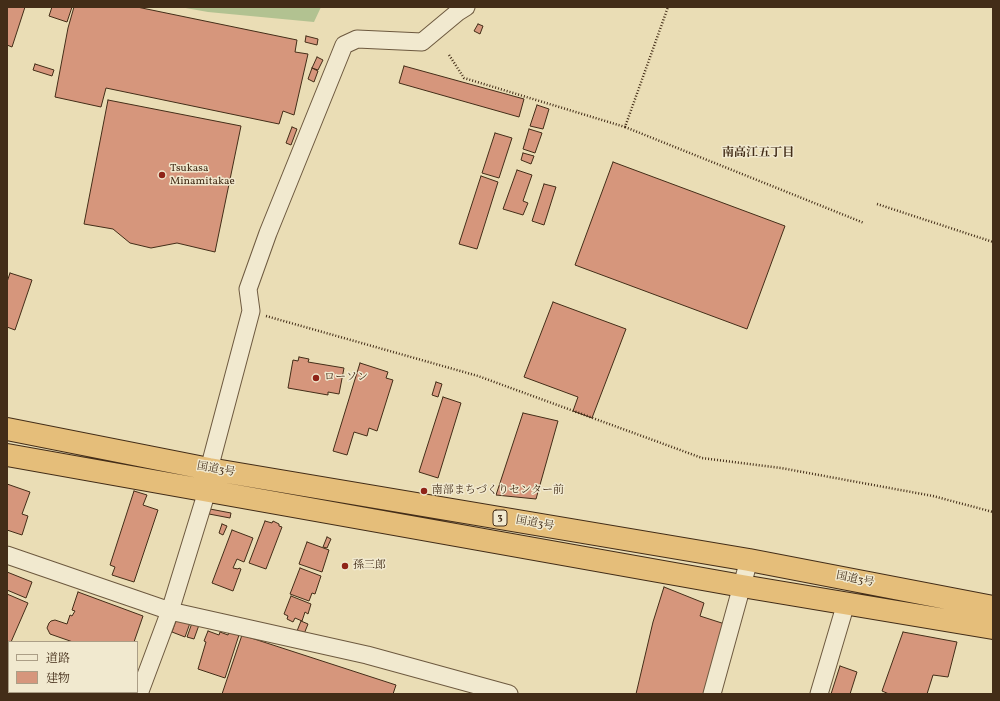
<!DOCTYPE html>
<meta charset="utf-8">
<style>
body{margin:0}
#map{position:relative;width:1000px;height:701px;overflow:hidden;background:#eaddb5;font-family:Vollkorn,"Noto Serif JP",serif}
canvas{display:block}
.frame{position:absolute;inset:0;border:8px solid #432d18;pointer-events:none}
.legend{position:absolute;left:8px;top:641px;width:130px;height:52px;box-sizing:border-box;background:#f1e9cf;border:1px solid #ab9e86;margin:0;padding:5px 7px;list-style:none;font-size:12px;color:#432d18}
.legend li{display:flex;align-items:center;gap:8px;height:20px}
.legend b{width:20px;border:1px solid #ab9e86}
</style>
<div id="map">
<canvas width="1000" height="701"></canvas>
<div class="frame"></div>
<ul class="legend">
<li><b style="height:5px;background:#f1e9cf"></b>道路</li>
<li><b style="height:11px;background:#d6967c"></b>建物</li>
</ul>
</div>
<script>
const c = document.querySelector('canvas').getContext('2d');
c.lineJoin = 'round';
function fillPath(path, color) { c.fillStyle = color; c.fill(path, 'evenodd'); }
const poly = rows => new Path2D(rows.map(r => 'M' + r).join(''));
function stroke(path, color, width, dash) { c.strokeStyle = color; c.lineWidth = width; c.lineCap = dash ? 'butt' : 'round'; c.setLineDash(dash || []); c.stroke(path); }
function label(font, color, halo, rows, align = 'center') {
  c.font = font + ' Vollkorn,"Noto Serif JP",serif'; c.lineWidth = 3; c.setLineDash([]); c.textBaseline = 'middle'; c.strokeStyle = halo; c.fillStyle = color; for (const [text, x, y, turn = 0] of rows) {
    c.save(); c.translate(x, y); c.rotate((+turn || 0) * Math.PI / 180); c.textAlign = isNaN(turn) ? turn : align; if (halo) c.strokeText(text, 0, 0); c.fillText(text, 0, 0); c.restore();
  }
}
fillPath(poly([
 [180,7,321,7,314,22,208,12]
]), '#b2c291');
const building = poly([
 [7,7,25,7,12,47,7,45,7,7],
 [52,7,72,7,67,22,49,16,52,7],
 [74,7,137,7,297,40,295,52,308,54,294,115,283,111,279,124,106,88,101,107,55,97,68,28,74,7],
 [478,24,483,26,480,34,474,31,478,24],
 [306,36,318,39,317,45,305,42,306,36],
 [317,57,323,60,318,70,312,68,317,57],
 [35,64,54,70,52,76,33,70,35,64],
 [404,66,524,99,519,117,399,83,404,66],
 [312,68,318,71,314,82,308,79,312,68],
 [108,100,241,126,215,252,177,243,151,248,130,243,113,229,84,224,108,100],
 [537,105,549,109,543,129,530,126,537,105],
 [292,127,297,129,291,145,286,143,292,127],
 [529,129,542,133,535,153,523,149,529,129],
 [495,133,512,138,499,178,482,173,495,133],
 [523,153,534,156,531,164,521,160,523,153],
 [613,162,785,226,747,329,575,265,613,162],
 [517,170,532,175,523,201,528,203,523,215,503,209,517,170],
 [481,176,498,182,477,249,459,244,481,176],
 [544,184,556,187,544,225,532,221,544,184],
 [10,273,32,280,15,330,7,327,7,282,10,273],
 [553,302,626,329,592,418,573,411,578,397,524,377,553,302],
 [299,357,309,359,308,362,344,368,339,394,328,392,328,395,288,388,293,360,298,361,299,357],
 [360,363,388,372,386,378,393,380,377,431,369,428,367,436,354,432,347,455,333,451,360,363],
 [436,382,442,384,438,397,432,395,436,382],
 [443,397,461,403,438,478,419,472,443,397],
 [523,413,558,421,536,499,496,495,523,413],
 [7,484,30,492,22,514,28,516,22,535,7,530,7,484],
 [134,491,147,495,143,505,158,510,134,582,112,575,115,567,110,565,134,491],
 [210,509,231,513,230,518,209,514,210,509],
 [265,521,272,523,273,521,279,524,279,526,282,527,266,569,249,563,265,521],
 [222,524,227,526,223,535,219,533,222,524],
 [232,530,253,538,244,562,237,559,233,568,238,569,239,568,241,569,233,591,212,583,232,530],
 [327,537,331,539,327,548,323,547,327,537],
 [307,542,329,550,322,572,299,564,307,542],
 [300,568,321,576,315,594,312,593,309,601,290,594,300,568],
 [7,572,32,582,26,598,7,590,7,572],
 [664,587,704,603,700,616,731,626,712,694,636,694,653,622,664,587],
 [78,592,143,616,134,642,73,642,50,634,47,628,49,623,51,621,55,620,67,624,70,615,72,616,75,611,72,610,78,592],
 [7,594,28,603,11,642,7,641,7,594],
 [291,596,311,604,308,614,305,612,302,621,295,618,293,622,287,619,288,616,284,614,291,596],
 [177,618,190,623,185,637,172,632,177,618],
 [301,621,308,624,304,634,297,631,301,621],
 [192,623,199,625,194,639,187,637,192,623],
 [208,631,219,635,220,632,228,635,229,632,239,635,225,678,198,669,206,642,204,641,208,631],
 [903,632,957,642,948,677,933,675,927,694,889,694,882,691,903,632],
 [242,635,396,685,393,694,222,694,242,635],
 [840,666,857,672,850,694,831,694,840,666],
 [84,692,121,692,121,694,83,694,84,692]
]);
fillPath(building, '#d6967c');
stroke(building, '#432d18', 1);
const minor = poly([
 [7,555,170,611,367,655,509,694],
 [139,694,170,611,207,491,209,469,251,311,248,289,268,233,344,45,357,39,422,42,458,12,466,7],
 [712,694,749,560],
 [819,694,846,603]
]);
const highway = poly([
 [7,429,209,469,749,560,993,607],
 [7,455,742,586,993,628]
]);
stroke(minor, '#6d593f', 19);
stroke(highway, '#432d18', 24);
stroke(poly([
 [449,55,464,78,625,127,668,7],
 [625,127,864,223],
 [877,204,993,242],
 [266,316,478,376,702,458,781,468,933,496,993,512]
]), '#432d18', 2.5, [1, 2]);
stroke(minor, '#f1e9cf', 17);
stroke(highway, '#e5be7a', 22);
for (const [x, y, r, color] of [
 [162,175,4,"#8f2418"],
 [316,378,4,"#8f2418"],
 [424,491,4,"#8f2418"],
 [345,566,4,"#8f2418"]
]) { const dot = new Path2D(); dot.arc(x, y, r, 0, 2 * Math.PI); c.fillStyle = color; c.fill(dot); stroke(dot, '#f1e9cf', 1.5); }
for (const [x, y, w] of [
 [500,518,14]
]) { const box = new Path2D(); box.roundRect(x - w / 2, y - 8, w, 16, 3); c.fillStyle = '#f1e9cf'; c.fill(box); stroke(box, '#432d18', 1); }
label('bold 10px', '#432d18', null, [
 ["3",500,518]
]);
label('11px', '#432d18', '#f1e9cf', [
 ["Tsukasa",170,169],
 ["Minamitakae",170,182],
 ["ローソン",324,378],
 ["南部まちづくりセンター前",432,491],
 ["孫三郎",353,566]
], 'left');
label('11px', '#432d18', '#f1e9cf', [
 ["国道3号",216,470,10],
 ["国道3号",535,524,10],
 ["国道3号",855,580,11]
]);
label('bold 12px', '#432d18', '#f1e9cf', [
 ["南高江五丁目",758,154]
]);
</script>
